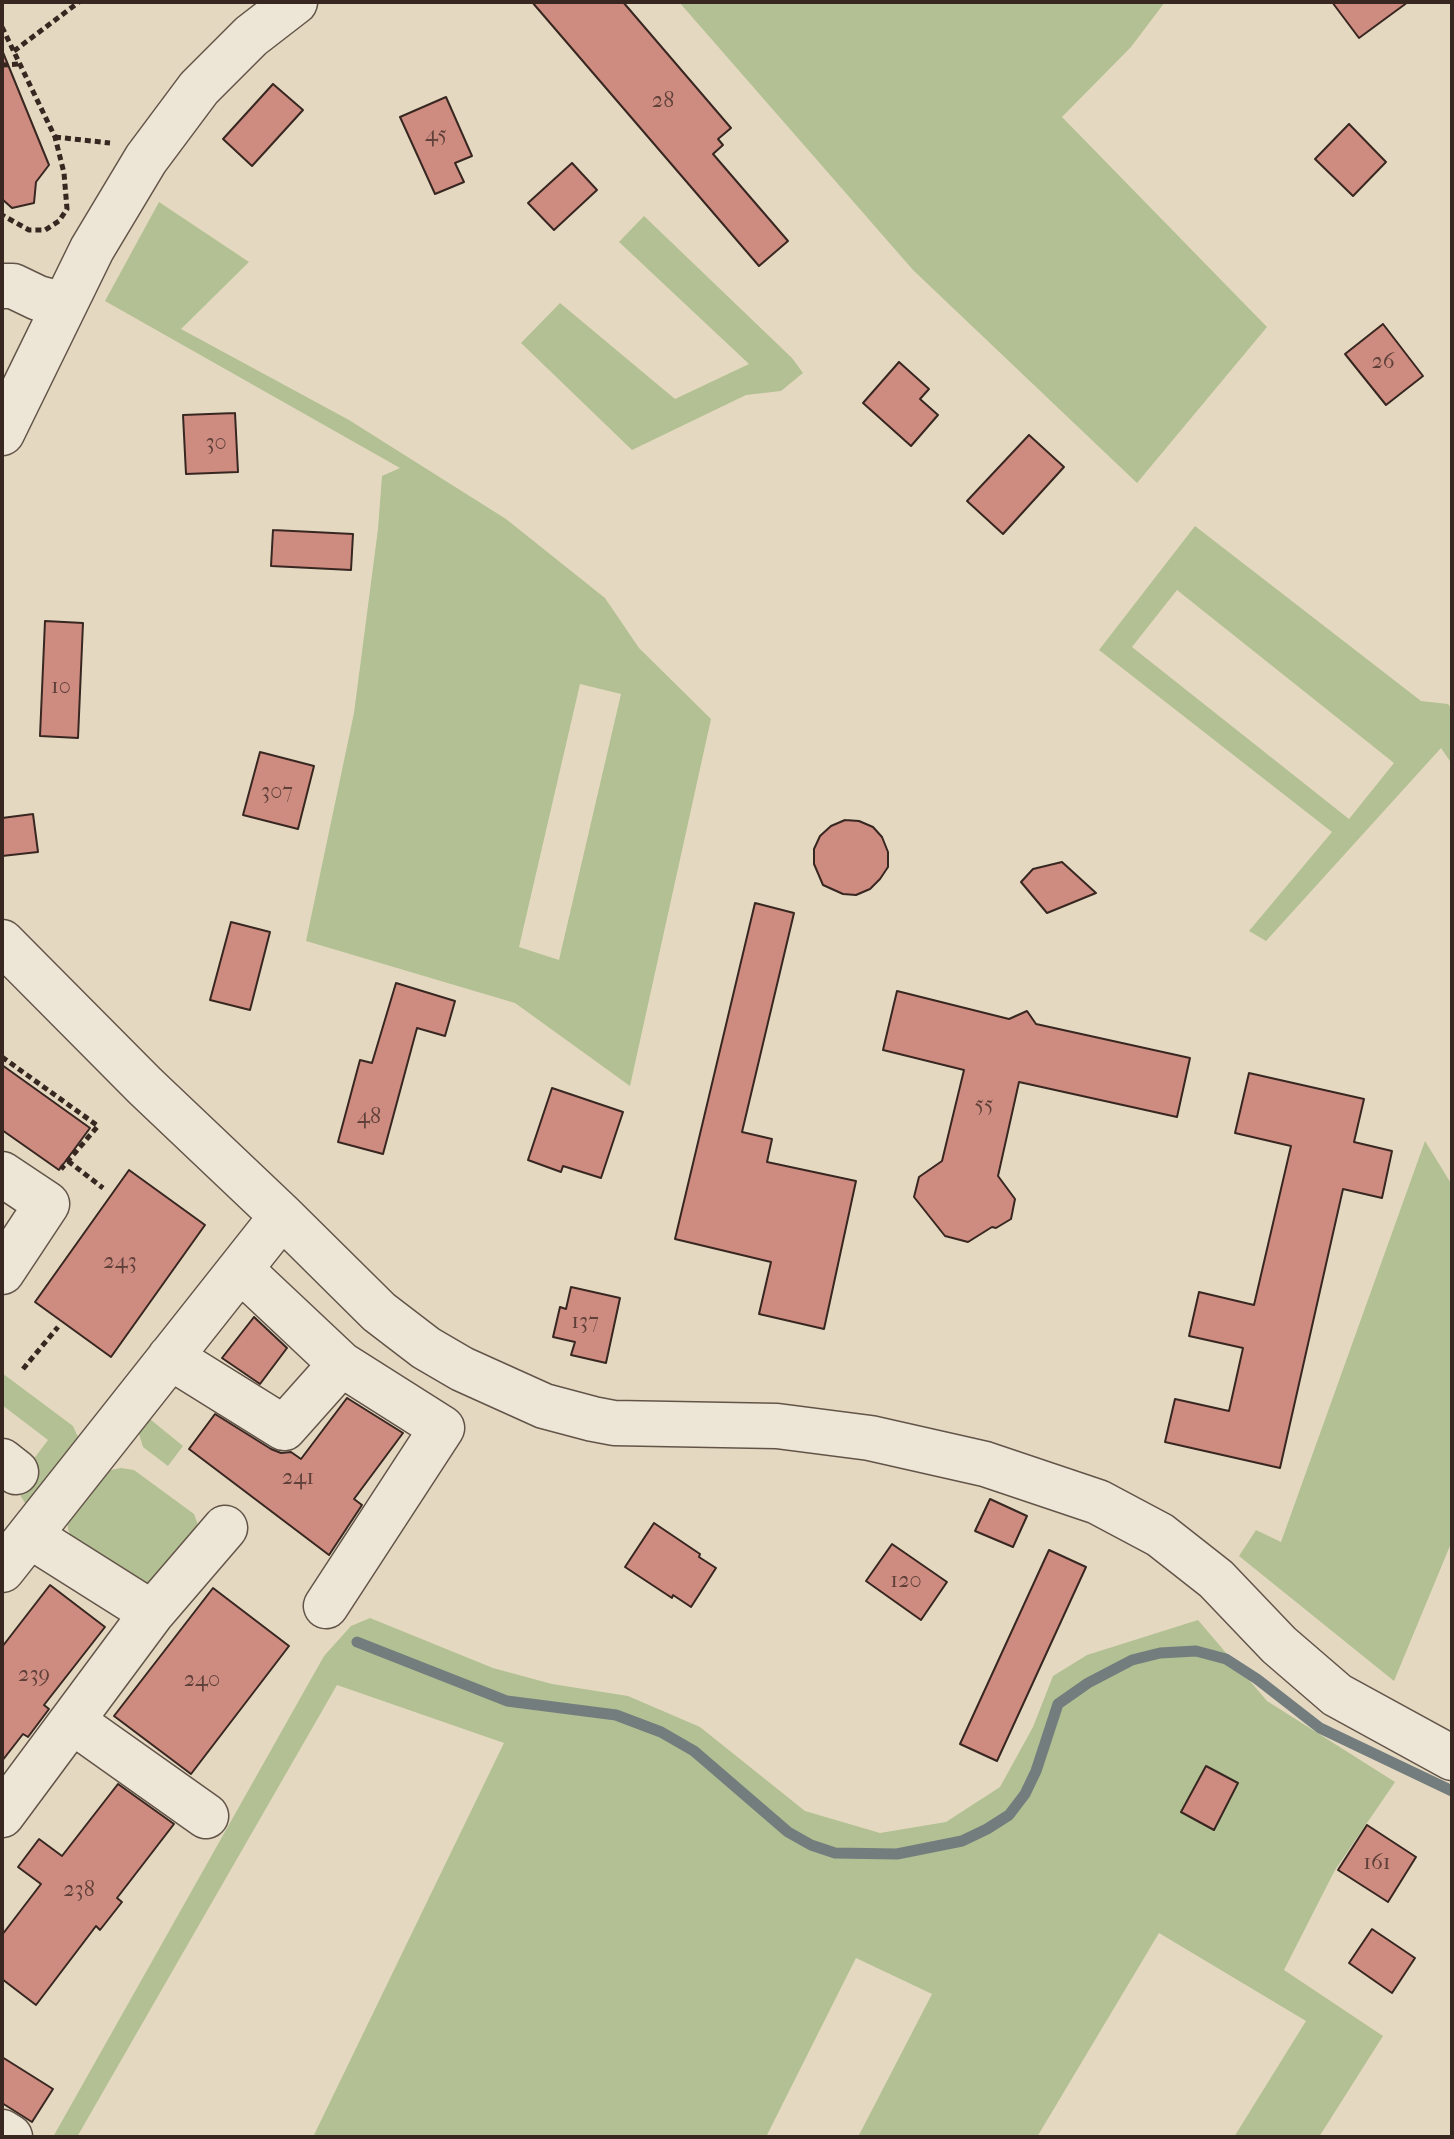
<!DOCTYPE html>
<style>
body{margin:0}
#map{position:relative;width:1454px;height:2139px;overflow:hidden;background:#e4d9c0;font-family:"IM FELL French Canon",serif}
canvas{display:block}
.frame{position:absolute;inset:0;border:4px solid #382721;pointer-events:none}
</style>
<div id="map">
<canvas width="1454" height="2139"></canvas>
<div class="frame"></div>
</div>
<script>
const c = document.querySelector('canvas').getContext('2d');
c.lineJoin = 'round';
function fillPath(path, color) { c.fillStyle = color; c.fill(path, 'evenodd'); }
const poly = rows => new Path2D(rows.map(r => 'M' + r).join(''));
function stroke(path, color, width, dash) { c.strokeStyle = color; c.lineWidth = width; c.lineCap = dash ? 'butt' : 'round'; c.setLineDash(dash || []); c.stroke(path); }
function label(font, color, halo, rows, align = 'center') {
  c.font = font + ' "IM FELL French Canon",serif'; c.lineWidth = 6; c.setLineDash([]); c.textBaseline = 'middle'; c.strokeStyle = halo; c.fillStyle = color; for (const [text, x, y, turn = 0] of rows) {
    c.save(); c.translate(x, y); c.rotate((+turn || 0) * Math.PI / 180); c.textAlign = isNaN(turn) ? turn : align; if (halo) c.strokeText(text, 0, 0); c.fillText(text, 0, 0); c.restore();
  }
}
fillPath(poly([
 [679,2,1165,2,1131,47,1062,117,1267,327,1137,483,913,270],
 [159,202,249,262,181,329,349,420,506,519,605,598,639,648,711,719,630,1086,515,1003,306,941,354,713,378,529,382,476,400,468,105,301],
 [580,684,621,694,559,960,519,947],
 [644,216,792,358,803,373,781,391,746,395,632,450,521,343,560,303,675,399,749,364,619,242],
 [1195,526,1421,701,1448,704,1452,709,1452,764,1441,748,1266,941,1249,931,1332,832,1099,650],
 [1177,590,1394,763,1349,819,1132,647],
 [1425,1141,1452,1185,1452,1541,1394,1681,1239,1556,1256,1530,1281,1542],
 [2,1373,73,1426,78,1437,79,1442,28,1508,14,1485,48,1440,2,1405],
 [145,1415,183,1446,168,1466,143,1447,139,1434],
 [121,1468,134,1470,194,1514,197,1522,198,1526,155,1591,71,1537,68,1529,67,1517,106,1471],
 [370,1618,493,1668,552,1684,628,1696,700,1727,805,1811,880,1833,946,1822,1000,1787,1033,1727,1053,1676,1087,1655,1198,1620,1267,1701,1395,1782,1335,1870,1284,1970,1383,2036,1319,2137,1234,2137,1306,2021,1159,1933,1037,2137,858,2137,932,1994,856,1958,766,2137,313,2137,504,1743,337,1685,77,2137,53,2137,324,1656,351,1626]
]), '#b2c093');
stroke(poly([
 [357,1642,507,1701,616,1715,661,1732,694,1751,788,1832,811,1845,835,1853,897,1854,962,1841,987,1829,1009,1815,1025,1794,1036,1771,1058,1704,1088,1683,1132,1660,1160,1653,1196,1651,1226,1659,1257,1679,1320,1728,1452,1791]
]), '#737d7e', 11);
const building = poly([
 [532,2,623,2,731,128,718,139,723,145,713,154,788,241,759,266,532,2],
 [1332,2,1408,2,1359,38,1332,2],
 [2,50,49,165,36,182,34,203,12,208,2,199,2,50],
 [273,84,303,110,252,166,223,139,273,84],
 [446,97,472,156,455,163,464,182,435,194,400,117,446,97],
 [1349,124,1386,162,1353,196,1315,159,1349,124],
 [572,163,597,190,554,230,528,203,572,163],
 [1383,324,1423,376,1386,405,1345,354,1383,324],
 [899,362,929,389,920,399,938,415,911,446,863,403,899,362],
 [235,413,238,472,186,474,183,415,235,413],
 [1029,435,1064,467,1003,534,967,501,1029,435],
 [273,530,353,534,351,570,271,566,273,530],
 [45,621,83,623,78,738,40,736,45,621],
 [260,752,314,766,298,829,243,815,260,752],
 [33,814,38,852,2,856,2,818,33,814],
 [845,820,859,821,873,827,882,837,888,852,888,867,880,879,870,889,856,895,843,894,823,885,814,864,814,849,820,836,831,826,845,820],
 [1062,862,1096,893,1047,913,1021,882,1033,869,1062,862],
 [755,903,794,913,742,1132,772,1139,767,1162,856,1181,824,1329,759,1314,771,1262,675,1239,755,903],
 [231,922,270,932,250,1010,210,1000,231,922],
 [396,983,455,1001,445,1036,417,1028,383,1154,338,1142,360,1060,372,1063,396,983],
 [897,991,1009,1019,1027,1011,1036,1024,1190,1058,1177,1117,1019,1082,998,1176,1015,1199,1011,1219,996,1228,992,1227,968,1242,945,1236,914,1197,919,1177,942,1161,964,1070,883,1050,897,991],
 [2,1065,90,1128,59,1170,2,1130,2,1065],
 [1249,1073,1364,1099,1354,1142,1392,1151,1382,1198,1343,1189,1280,1468,1165,1442,1175,1399,1229,1411,1243,1348,1189,1336,1199,1292,1254,1305,1291,1146,1235,1133,1249,1073],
 [552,1088,623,1112,601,1178,563,1166,561,1172,528,1160,552,1088],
 [129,1170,205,1225,111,1357,35,1302,129,1170],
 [571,1287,620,1298,606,1363,571,1355,575,1342,553,1337,560,1307,566,1309,571,1287],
 [254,1317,287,1348,260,1384,222,1358,254,1317],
 [347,1398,403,1433,354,1499,362,1505,329,1555,189,1449,215,1414,271,1449,281,1453,291,1452,301,1459,347,1398],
 [990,1499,1027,1516,1013,1547,975,1531,990,1499],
 [654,1523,700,1554,699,1557,716,1568,691,1607,673,1595,672,1598,625,1567,654,1523],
 [892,1544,947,1582,921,1620,866,1581,892,1544],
 [1049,1550,1086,1567,997,1761,960,1744,1049,1550],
 [50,1585,105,1627,44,1705,49,1709,28,1737,23,1734,2,1761,2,1647,50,1585],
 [213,1588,289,1646,191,1774,114,1716,213,1588],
 [1206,1766,1238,1783,1214,1830,1181,1812,1206,1766],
 [118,1784,174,1824,117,1898,122,1902,100,1930,96,1926,36,2005,2,1979,2,1935,41,1884,18,1867,39,1839,62,1856,118,1784],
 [1367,1825,1416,1857,1388,1902,1338,1870,1367,1825],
 [1372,1929,1415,1958,1392,1993,1349,1963,1372,1929],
 [2,2057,53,2089,32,2122,2,2103,2,2057]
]);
fillPath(building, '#ce8b80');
stroke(building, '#382721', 2);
const minor = poly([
 [2,286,13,286,38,298,64,305],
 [2,433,92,249,146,159,199,88,251,36,295,2],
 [2,942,145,1086,282,1216,379,1312,426,1348,462,1369,544,1406,593,1419,614,1423,777,1426,870,1438,985,1464,1098,1502,1160,1535,1216,1579,1279,1645,1337,1695,1452,1758],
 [2,1174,47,1204,2,1272],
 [240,1269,341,1364],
 [170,1357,284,1428,341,1364,442,1428,326,1606],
 [2,1461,16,1472],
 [30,1536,152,1613,225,1528],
 [2,1570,282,1216],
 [72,1721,206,1816],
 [2,1815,152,1613],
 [2,2132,10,2137]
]);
stroke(minor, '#635449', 47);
stroke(poly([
 [2,27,55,137,64,173,67,209,59,221,45,230,29,230,2,215],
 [14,51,79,2],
 [2,65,20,64],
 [55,137,110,143],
 [2,1057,98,1126,61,1169],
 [68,1161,103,1188],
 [23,1369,58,1327]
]), '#382721', 5, [6, 4]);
stroke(minor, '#ede6d6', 44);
label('22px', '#5e4039', null, [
 ["28",663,102],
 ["45",436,136],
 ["26",1383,363],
 ["30",216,444],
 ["10",61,688],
 ["307",277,793],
 ["55",984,1106],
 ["48",369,1118],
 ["243",120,1263],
 ["137",585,1323],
 ["241",298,1479],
 ["120",906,1582],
 ["239",34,1676],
 ["240",202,1681],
 ["161",1377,1864],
 ["238",79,1891]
]);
</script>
